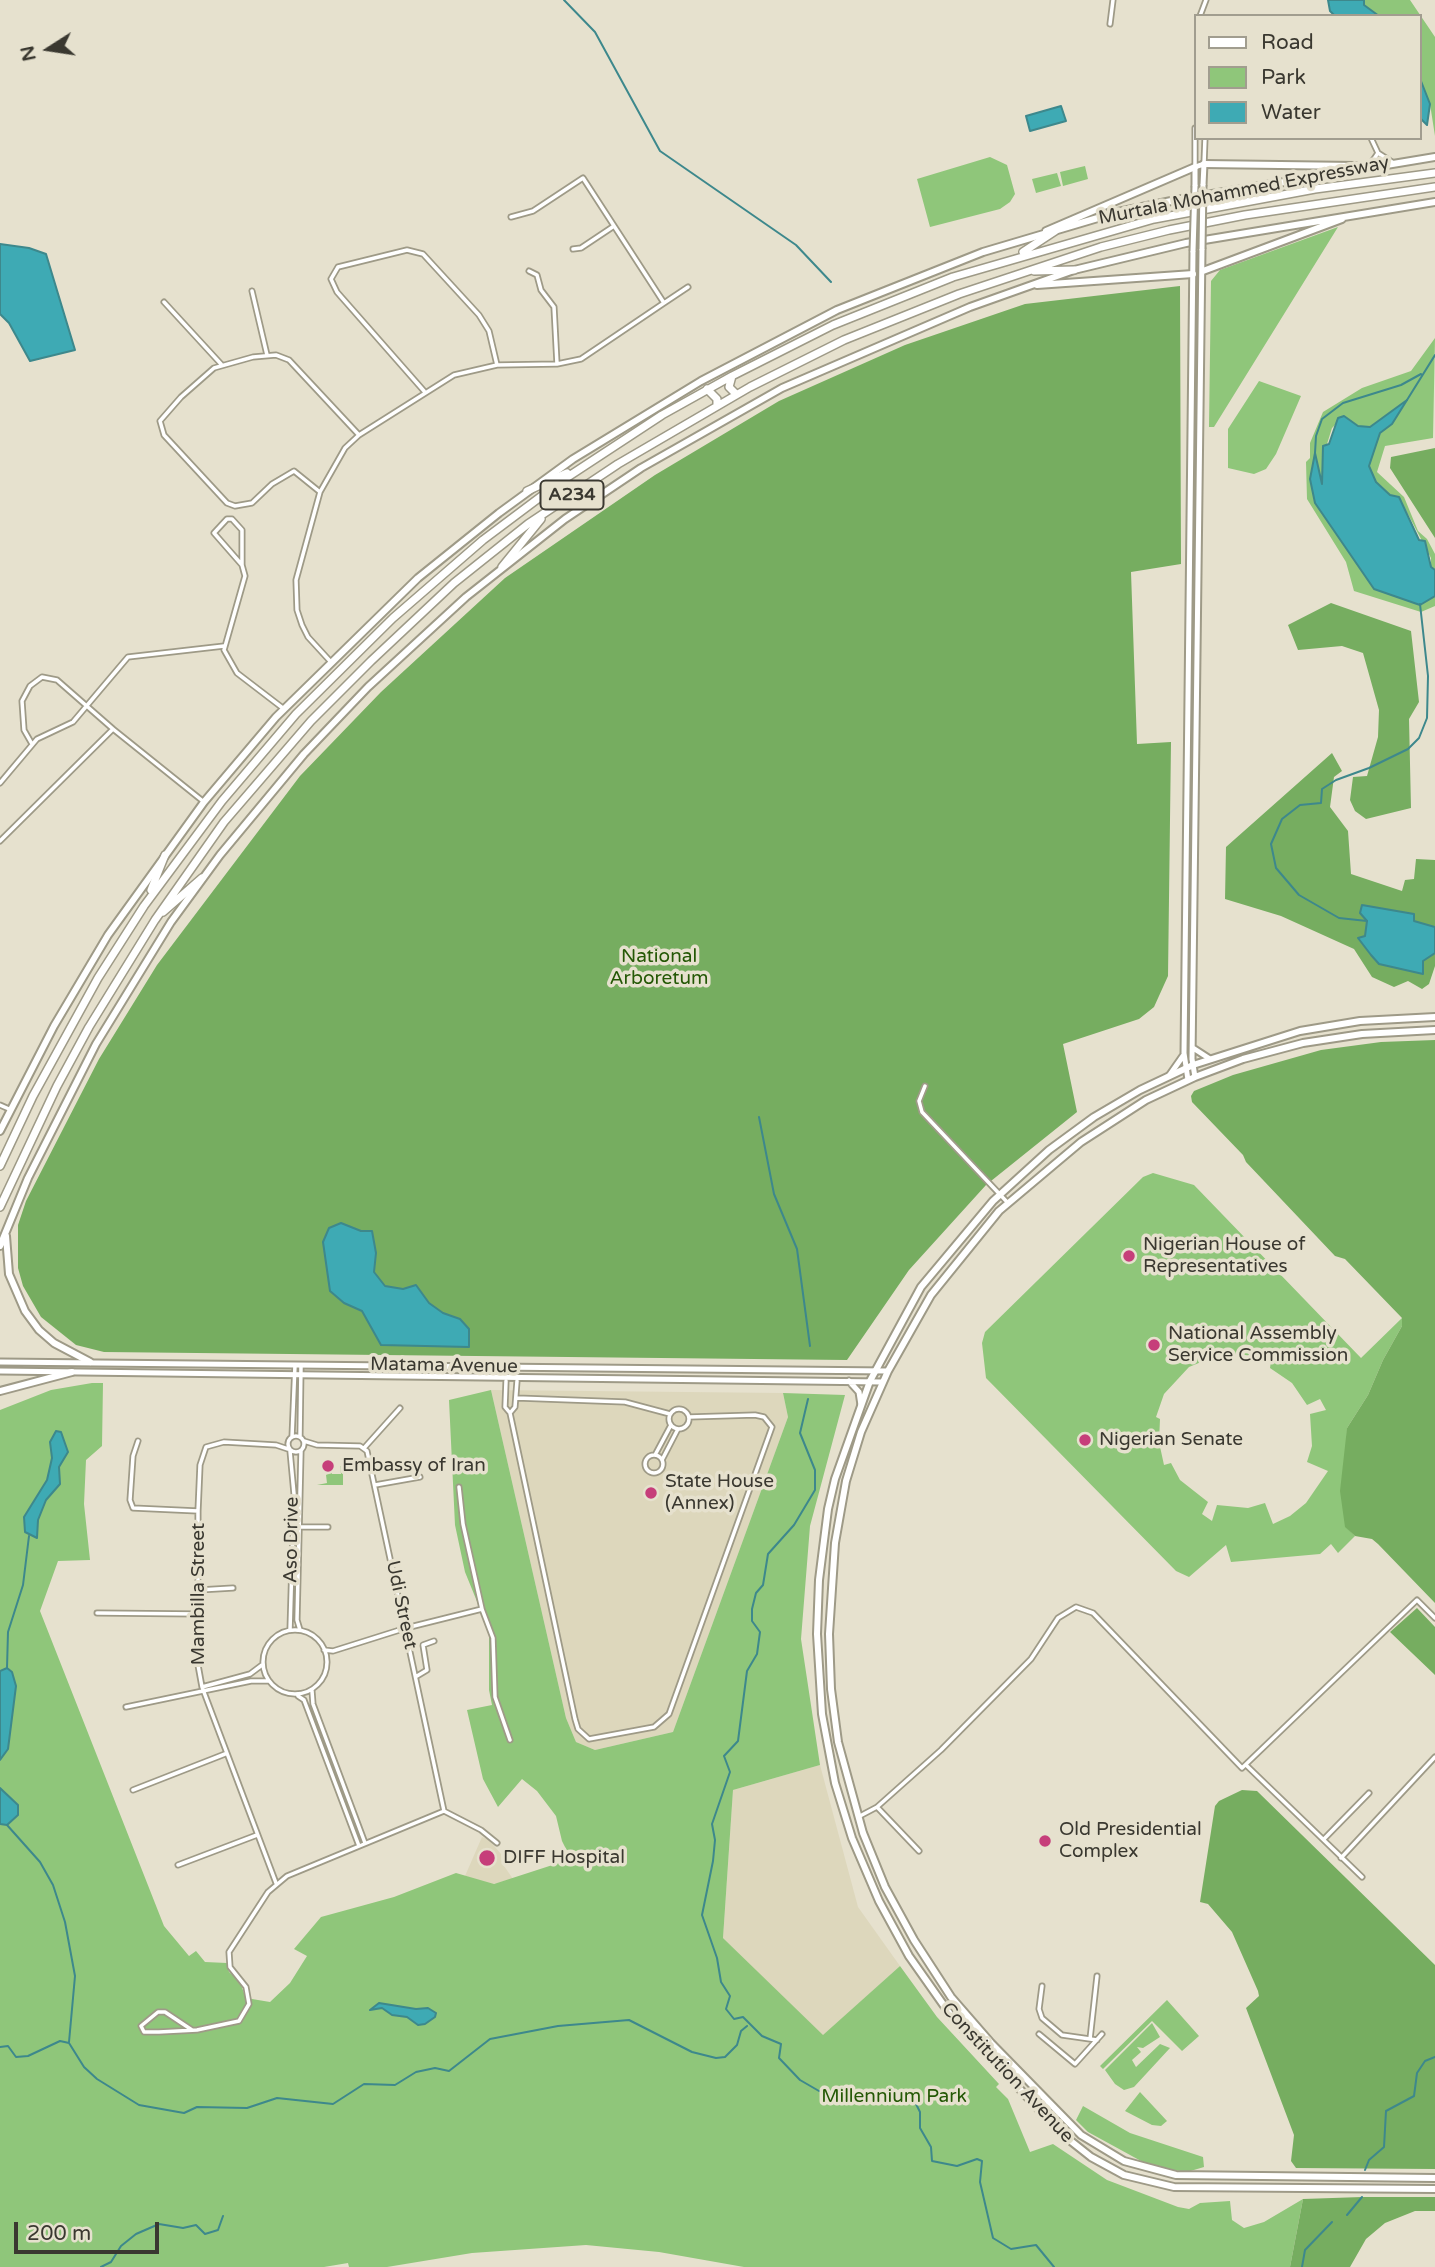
<!DOCTYPE html>
<style>
body{margin:0}
#map{position:relative;width:1435px;height:2267px;overflow:hidden;background:#e6e1ce;font-family:"Varela Round",sans-serif}
canvas{display:block}
.legend{position:absolute;left:1194px;top:14px;width:228px;height:126px;box-sizing:border-box;background:#e6e1ce;border:2px solid #a19d8f;margin:0;padding:9px 12px;list-style:none;font-size:21px;color:#3a3830}
.legend li{display:flex;align-items:center;gap:14px;height:35px}
.legend b{width:35px;border:2px solid #a19d8f}
.north{position:absolute;left:14px;top:14px;width:70px;height:70px;-webkit-text-stroke:5px #e6e1ce;paint-order:stroke;rotate:258deg;font-size:19px;font-weight:700;line-height:28px;text-align:center;color:#3a3830}
.north::after{content:'';display:block;margin:auto;width:24px;height:32px;background:#3a3830;clip-path:polygon(50% 0,100% 100%,50% 72%,0 100%)}
.scale{position:absolute;left:14px;top:2222px;width:145px;height:32px;box-sizing:border-box;border:4px solid #3a3830;border-top:0;padding-left:9px;font-size:21px;line-height:24px;white-space:nowrap;color:#3a3830;-webkit-text-stroke:5px #e6e1ce;paint-order:stroke}
</style>
<div id="map">
<canvas width="1435" height="2267"></canvas>
<ul class="legend">
<li><b style="height:9px;background:#fff"></b>Road</li>
<li><b style="height:19px;background:#8fc67a"></b>Park</li>
<li><b style="height:19px;background:#3eaab4"></b>Water</li>
</ul>
<div class="north">N</div>
<div class="scale">200 m</div>
</div>
<script>
const c = document.querySelector('canvas').getContext('2d');
c.lineJoin = 'round';
function fillPath(path, color) { c.fillStyle = color; c.fill(path, 'evenodd'); }
const poly = rows => new Path2D(rows.map(r => 'M' + r).join(''));
function stroke(path, color, width, dash) { c.strokeStyle = color; c.lineWidth = width; c.lineCap = dash ? 'butt' : 'round'; c.setLineDash(dash || []); c.stroke(path); }
function label(font, color, halo, rows, align = 'center') {
  c.font = font + ' "Varela Round",sans-serif'; c.lineWidth = 7; c.setLineDash([]); c.textBaseline = 'middle'; c.strokeStyle = halo; c.fillStyle = color; for (const [text, x, y, turn = 0] of rows) {
    c.save(); c.translate(x, y); c.rotate((+turn || 0) * Math.PI / 180); c.textAlign = isNaN(turn) ? turn : align; if (halo) c.strokeText(text, 0, 0); c.fillText(text, 0, 0); c.restore();
  }
}
fillPath(poly([
 [491,1390,783,1393,788,1417,673,1732,595,1750,576,1742,566,1718],
 [820,1765,858,1907,900,1966,823,2036,723,1938,733,1790],
 [482,1837,489,1840,501,1854,502,1863,513,1879,489,1885,465,1876]
]), '#ddd7bc');
fillPath(poly([
 [1364,0,1410,0,1435,37,1435,136,1430,104,1419,76,1419,16,1379,16,1364,5],
 [990,157,1007,165,1015,194,1010,202,1000,209,930,227,917,179],
 [1085,166,1088,179,1063,186,1060,172],
 [1057,173,1061,186,1036,193,1032,179],
 [1338,227,1214,427,1209,427,1211,281,1220,270],
 [1435,338,1433,438,1385,446,1377,472,1404,497,1418,531,1427,539,1435,554,1435,570,1431,568,1431,558,1399,497,1390,495,1376,482,1369,466,1380,433,1392,424,1405,402,1370,427,1358,427,1344,416,1332,428,1322,460,1322,488,1315,455,1315,503,1374,589,1420,605,1435,596,1435,606,1421,612,1354,591,1346,562,1307,499,1306,462,1310,458,1310,443,1323,412,1362,388,1411,371],
 [1259,381,1301,396,1276,454,1266,469,1254,474,1228,468,1228,429],
 [1153,1173,1194,1185,1361,1358,1402,1318,1402,1326,1383,1360,1368,1395,1347,1428,1345,1526,1355,1536,1338,1553,1331,1544,1320,1554,1231,1562,1226,1545,1189,1577,1176,1571,986,1378,982,1343,985,1332,1143,1177],
 [1223,1353,1224,1356,1241,1354,1271,1361,1270,1368,1292,1383,1307,1405,1320,1399,1326,1410,1310,1414,1312,1446,1307,1462,1328,1471,1306,1503,1290,1516,1273,1524,1265,1503,1248,1508,1217,1505,1212,1521,1202,1514,1208,1502,1180,1480,1171,1463,1164,1465,1159,1442,1160,1419,1156,1417,1164,1394,1189,1367],
 [92,1383,103,1383,102,1446,86,1460,84,1504,90,1560,58,1561,40,1611,164,1926,189,1956,196,1951,205,1962,227,1963,229,1972,239,1980,246,1998,270,2002,290,1983,307,1956,294,1949,321,1917,394,1897,456,1873,494,1884,571,1859,562,1841,556,1816,537,1791,522,1779,498,1807,483,1779,467,1710,492,1705,489,1690,489,1631,465,1572,455,1525,449,1400,491,1390,566,1718,576,1742,595,1750,673,1732,788,1417,783,1393,845,1395,810,1526,801,1639,820,1765,733,1790,723,1938,823,2035,900,1966,937,2017,999,2084,996,2087,1008,2099,1030,2152,1053,2144,1107,2180,1178,2207,1189,2209,1200,2203,1230,2201,1232,2220,1244,2228,1264,2222,1303,2199,1290,2267,744,2267,659,2252,586,2245,472,2253,387,2267,349,2267,348,2263,324,2267,0,2267,0,1410,51,1390],
 [328,1460,326,1464,331,1467,332,1474,341,1474,340,1466,343,1466,343,1485,317,1485,327,1483,326,1475,328,1474,323,1464],
 [1167,2000,1199,2036,1182,2051,1152,2021,1103,2069,1100,2066],
 [1152,2023,1160,2037,1143,2048,1137,2047,1141,2052,1132,2060,1136,2067,1160,2044,1170,2048,1134,2087,1124,2090,1115,2084,1105,2070],
 [1140,2092,1167,2121,1161,2126,1152,2125,1125,2111],
 [1083,2106,1130,2133,1203,2157,1204,2167,1187,2172,1152,2167,1088,2132,1076,2120]
]), '#8fc67a');
fillPath(poly([
 [1180,286,1181,564,1131,572,1137,744,1171,742,1168,976,1154,1007,1139,1019,1063,1044,1077,1112,986,1185,909,1270,847,1360,104,1352,76,1345,41,1317,23,1286,18,1268,18,1225,26,1201,99,1059,157,965,300,776,381,692,505,578,655,475,779,401,905,345,1025,304],
 [1435,448,1435,538,1390,468,1391,457],
 [1331,603,1411,631,1419,702,1409,719,1411,808,1366,819,1355,811,1350,800,1353,777,1367,776,1378,737,1379,710,1363,653,1342,646,1298,650,1288,625],
 [1332,753,1342,771,1334,777,1330,807,1348,831,1351,874,1402,891,1405,880,1414,879,1416,859,1435,860,1435,966,1429,984,1422,989,1408,981,1394,987,1372,977,1354,949,1281,916,1225,899,1226,847],
 [1435,1040,1435,1603,1378,1544,1372,1539,1355,1536,1345,1527,1340,1491,1347,1428,1368,1395,1383,1360,1402,1326,1402,1318,1345,1259,1335,1256,1246,1162,1243,1155,1192,1102,1191,1096,1194,1091,1233,1075,1321,1050,1381,1042],
 [1417,1608,1435,1627,1435,1675,1390,1632],
 [1242,1790,1257,1791,1435,1965,1435,2169,1296,2168,1291,2161,1294,2135,1246,2008,1259,1996,1258,1991,1232,1932,1208,1904,1200,1902,1215,1806,1219,1801],
 [1362,2197,1435,2197,1435,2211,1415,2211,1385,2223,1366,2239,1350,2267,1290,2267,1303,2199]
]), '#76ad60');
const water = poly([
 [1328,0,1364,0,1364,5,1379,16,1335,16,1330,11,1328,0],
 [1419,76,1430,104,1427,125,1419,117,1419,76],
 [1061,106,1066,121,1030,131,1026,116,1061,106],
 [0,244,29,248,46,254,75,350,30,361,9,323,0,314,0,244],
 [1407,400,1392,424,1380,433,1369,466,1376,482,1390,495,1399,497,1419,540,1425,541,1431,567,1435,570,1435,596,1420,605,1374,589,1315,503,1310,479,1315,453,1322,484,1323,446,1329,444,1338,418,1344,416,1358,426,1370,427,1407,400],
 [1362,905,1414,914,1414,921,1435,927,1435,953,1423,961,1423,974,1379,964,1371,955,1358,938,1365,936,1367,921,1360,913,1362,905],
 [341,1223,361,1231,372,1231,376,1253,374,1272,385,1286,403,1289,416,1285,429,1303,443,1313,460,1319,469,1329,469,1347,381,1345,362,1311,344,1303,330,1291,323,1242,329,1228,341,1223],
 [56,1431,61,1432,68,1452,59,1467,60,1484,46,1500,38,1520,37,1538,25,1532,24,1517,47,1480,52,1458,50,1442,56,1431],
 [7,1668,12,1672,16,1686,8,1749,0,1760,0,1671,7,1668],
 [0,1788,18,1805,18,1815,7,1825,0,1824,0,1788],
 [379,2003,416,2009,428,2008,436,2013,435,2017,425,2024,418,2025,407,2017,392,2015,382,2008,370,2010,379,2003]
]);
fillPath(water, '#3eaab4');
stroke(water, '#3d888c', 2);
stroke(poly([
 [564,0,595,32,660,151,796,245,831,282],
 [1407,400,1435,355],
 [1315,453,1316,436,1322,419,1343,403,1401,385,1421,374],
 [1367,921,1339,918,1299,895,1276,868,1271,844,1282,819,1300,805,1321,803,1322,789,1336,780,1369,768,1408,749,1419,738,1427,718,1428,676,1420,604],
 [759,1117,774,1194,797,1249,810,1346],
 [808,1399,800,1433,815,1470,815,1490,794,1525,768,1554,763,1585,756,1593,752,1609,752,1621,760,1632,757,1654,747,1671,738,1741,724,1756,730,1772,712,1824,715,1840,713,1861,702,1915,717,1958,721,1982,730,1996,726,2009,734,2019,743,2017,762,2036,781,2044,779,2058,800,2080,819,2091,891,2101,907,2097,914,2100,920,2112,920,2128,931,2147,932,2161,957,2166,977,2159,982,2161,980,2182,993,2238,1011,2249,1036,2245,1054,2267],
 [7,1668,8,1632,23,1585,29,1536],
 [7,1825,40,1862,53,1885,65,1922,75,1976,69,2042],
 [0,2047,8,2046,16,2057,28,2056,60,2041,69,2043,84,2067,97,2079,139,2105,184,2113,197,2107,247,2108,277,2098,333,2104,364,2084,395,2085,416,2072,435,2068,449,2071,490,2039,558,2026,629,2020,692,2052,716,2058,725,2057,737,2045,741,2031,747,2026],
 [1365,2170,1369,2160,1384,2147,1386,2111,1414,2096,1417,2073,1425,2061,1435,2057],
 [1347,2215,1362,2197],
 [101,2267,111,2262,121,2246,136,2234,159,2224,183,2228,196,2225,205,2234,218,2230,223,2216],
 [1302,2267,1305,2250,1332,2222]
]), '#3d888c', 2);
const minor = poly([
 [1200,16,1206,0],
 [1110,24,1113,0],
 [1371,138,1378,153,1392,162],
 [1204,164,1205,138],
 [1369,166,1378,153],
 [1195,167,1195,128],
 [573,249,581,248,614,226],
 [529,271,537,275,541,290,554,307,557,364],
 [252,291,267,355],
 [164,302,221,364],
 [664,303,688,287],
 [424,391,337,292,331,279,338,267,407,250,423,254,479,315,489,331,497,365],
 [320,492,294,471,272,484,252,503,235,506,227,503,164,435,160,421,181,397,214,368,253,357,276,355,289,360,359,435],
 [242,565,214,533,227,519,232,519,242,530,242,565,245,576,224,650,237,673,284,709],
 [330,661,308,637,302,625,297,610,296,580,320,492,345,448,359,435,454,375,497,365,557,364,581,359,664,303,583,178,533,211,511,217],
 [32,744,24,730,22,701,30,686,42,677,57,680,113,729],
 [0,783,37,739,73,722,128,657,224,646],
 [0,841,113,729,204,802],
 [925,1086,919,1101,922,1112,1008,1203],
 [0,1105,9,1109],
 [506,1381,505,1407,510,1413,575,1719,578,1729,589,1739,654,1727,669,1714,772,1427,764,1417,755,1415,689,1417],
 [517,1398,625,1402,670,1414],
 '669 1419a10 10 0 1 1 20 0a10 10 0 1 1-20 0Z',
 [510,1413,515,1407,517,1381],
 '288 1444a8 8 0 1 1 16 0a8 8 0 1 1-16 0Z',
 [292,1437,295,1365],
 [300,1437,301,1366],
 [138,1441,133,1456,130,1500,133,1508,198,1511],
 [304,1441,317,1445,360,1446,367,1451,444,1811],
 [365,1447,400,1408],
 [290,1451,294,1494,290,1630],
 '645 1464a9 9 0 1 1 18 0a9 9 0 1 1-18 0Z',
 [655,1455,671,1425],
 [662,1460,678,1429],
 [375,1485,420,1477],
 [299,1527,328,1527],
 [199,1590,233,1588],
 [482,1609,493,1638,495,1697,510,1740],
 [97,1613,199,1614],
 '263 1662a32 32 0 1 1 64 0a32 32 0 1 1-64 0Z',
 [300,1630,297,1620,301,1451],
 [324,1650,333,1651,406,1628,482,1609,463,1524,459,1487],
 [417,1676,427,1670,423,1645,434,1641],
 [202,1687,250,1674,262,1665],
 [312,1691,313,1704,365,1843],
 [298,1696,304,1700,359,1846],
 [126,1707,251,1681,268,1681],
 [1246,1765,1362,1877],
 [133,1790,225,1754],
 [877,1807,919,1851],
 [860,1816,877,1807,941,1750,1031,1659,1058,1618,1076,1607,1093,1613,1242,1768,1417,1600,1435,1618],
 [1324,1839,1369,1793],
 [1341,1858,1435,1757],
 [178,1865,257,1835],
 [276,1883,202,1687,198,1665,198,1511,200,1465,206,1447,224,1442,276,1445,288,1449],
 [1042,1986,1039,2009,1042,2018,1062,2035,1097,2040],
 [192,2030,165,2012,158,2012,141,2026,144,2032,159,2032,197,2030,239,2021,249,2004,246,1987,230,1967,229,1952,268,1892,287,1876,444,1811,481,1830,497,1843],
 [1039,2034,1075,2064,1102,2034],
 [1090,2039,1097,1976]
]);
const secondary = poly([
 [1195,186,1195,167,1204,164,1203,185],
 [1193,1048,1210,1059],
 [1169,1076,1183,1056],
 [1195,1077,1192,1059,1202,249],
 [1188,1080,1184,1053,1193,251],
 [0,1362,888,1371],
 [0,1371,882,1382],
 [849,1381,859,1392,861,1405]
]);
const primary = poly([
 [1435,1017,1360,1021,1300,1031,1193,1065,1140,1090,1094,1117,1049,1150,993,1201,921,1287,870,1381,835,1479,828,1509,819,1580,817,1634,822,1714,835,1783,852,1838,879,1901,909,1956,952,2017,1062,2134,1091,2157,1124,2175,1174,2187,1435,2189],
 [1435,1030,1362,1034,1303,1043,1243,1059,1195,1077,1146,1100,1081,1142,999,1211,931,1295,888,1371,861,1432,846,1481,835,1543,829,1634,831,1689,838,1742,863,1833,885,1887,914,1940,951,1997,991,2043,1081,2135,1124,2161,1176,2175,1435,2178]
]);
const trunk = poly([
 [1204,164,1356,166],
 [1046,231,1195,167],
 [1203,271,1342,219],
 [1037,285,1193,274],
 [0,1131,54,1026,108,935,204,802,276,717,418,578,499,513,573,459,701,381,837,310,983,252,1118,212,1176,200,1435,157],
 [6,1236,9,1274,25,1311,39,1330,54,1343,90,1362],
 [0,1246,28,1178,96,1044,171,922,220,855,304,754,368,687,466,597,565,519,641,468,782,388,970,307,1074,270,1186,243,1435,202],
 [0,1391,72,1372]
]);
const motorway = poly([
 [1023,252,1055,231],
 [1034,271,1074,270],
 [732,376,729,387,736,394],
 [707,389,717,399,717,405],
 [527,491,567,473],
 [502,567,541,519],
 [151,890,165,855],
 [163,912,202,878],
 [0,1166,33,1096,98,978,144,906,222,801,296,714,393,618,483,540,563,480,662,415,732,376,833,325,953,277,1154,219,1315,189,1435,173],
 [0,1207,57,1086,89,1027,155,920,224,822,311,721,371,661,454,583,528,524,618,464,750,387,844,340,959,294,1101,247,1169,230,1245,215,1435,187]
]);
stroke(minor, '#9e9a87', 7);
stroke(secondary, '#9e9a87', 9);
stroke(primary, '#9e9a87', 10);
stroke(trunk, '#9e9a87', 10);
stroke(motorway, '#9e9a87', 10);
stroke(minor, '#fff', 3.5);
stroke(secondary, '#fff', 5);
stroke(primary, '#fff', 6);
stroke(trunk, '#fff', 6);
stroke(motorway, '#fff', 7);
const secondaryBridge = poly([
 [1202,249,1203,185],
 [1193,251,1195,186]
]);
stroke(secondaryBridge, '#9e9a87', 9, []);
stroke(secondaryBridge, '#fff', 5);
for (const [x, y, r, color] of [
 [1129,1256,7,"#c63e7a"],
 [1154,1345,7,"#c63e7a"],
 [1085,1440,7,"#c63e7a"],
 [328,1466,7,"#c63e7a"],
 [651,1493,7,"#c63e7a"],
 [1045,1841,7,"#c63e7a"],
 [487,1858,9,"#c63e7a"]
]) { const dot = new Path2D(); dot.arc(x, y, r, 0, 2 * Math.PI); c.fillStyle = color; c.fill(dot); stroke(dot, '#e6e1ce', 2.5); }
for (const [x, y, w] of [
 [572,495,63]
]) { const box = new Path2D(); box.roundRect(x - w / 2, y - 14.5, w, 29, 5); c.fillStyle = '#e6e1ce'; c.fill(box); stroke(box, '#3a3830', 2); }
label('bold 18px', '#3a3830', null, [
 ["A234",572,495]
]);
label('19px', '#3a3830', '#e6e1ce', [
 ["Murtala Mohammed Expressway",1244,191,-11],
 ["Matama Avenue",444,1366,1],
 ["Aso Drive",292,1540,-89],
 ["Mambilla Street",199,1594,-90],
 ["Udi Street",401,1605,78],
 ["Constitution Avenue",1007,2073,47]
]);
label('19px', '#245805', '#e6e1ce', [
 ["National",659,957],
 ["Arboretum",659,979],
 ["Millennium Park",894,2097]
]);
label('19px', '#3a3830', '#e6e1ce', [
 ["Nigerian House of",1143,1245],
 ["Representatives",1143,1267],
 ["National Assembly",1168,1334],
 ["Service Commission",1168,1356],
 ["Nigerian Senate",1099,1440],
 ["Embassy of Iran",342,1466],
 ["State House",665,1482],
 ["(Annex)",665,1504],
 ["Old Presidential",1059,1830],
 ["Complex",1059,1852],
 ["DIFF Hospital",503,1858]
], 'left');
</script>
